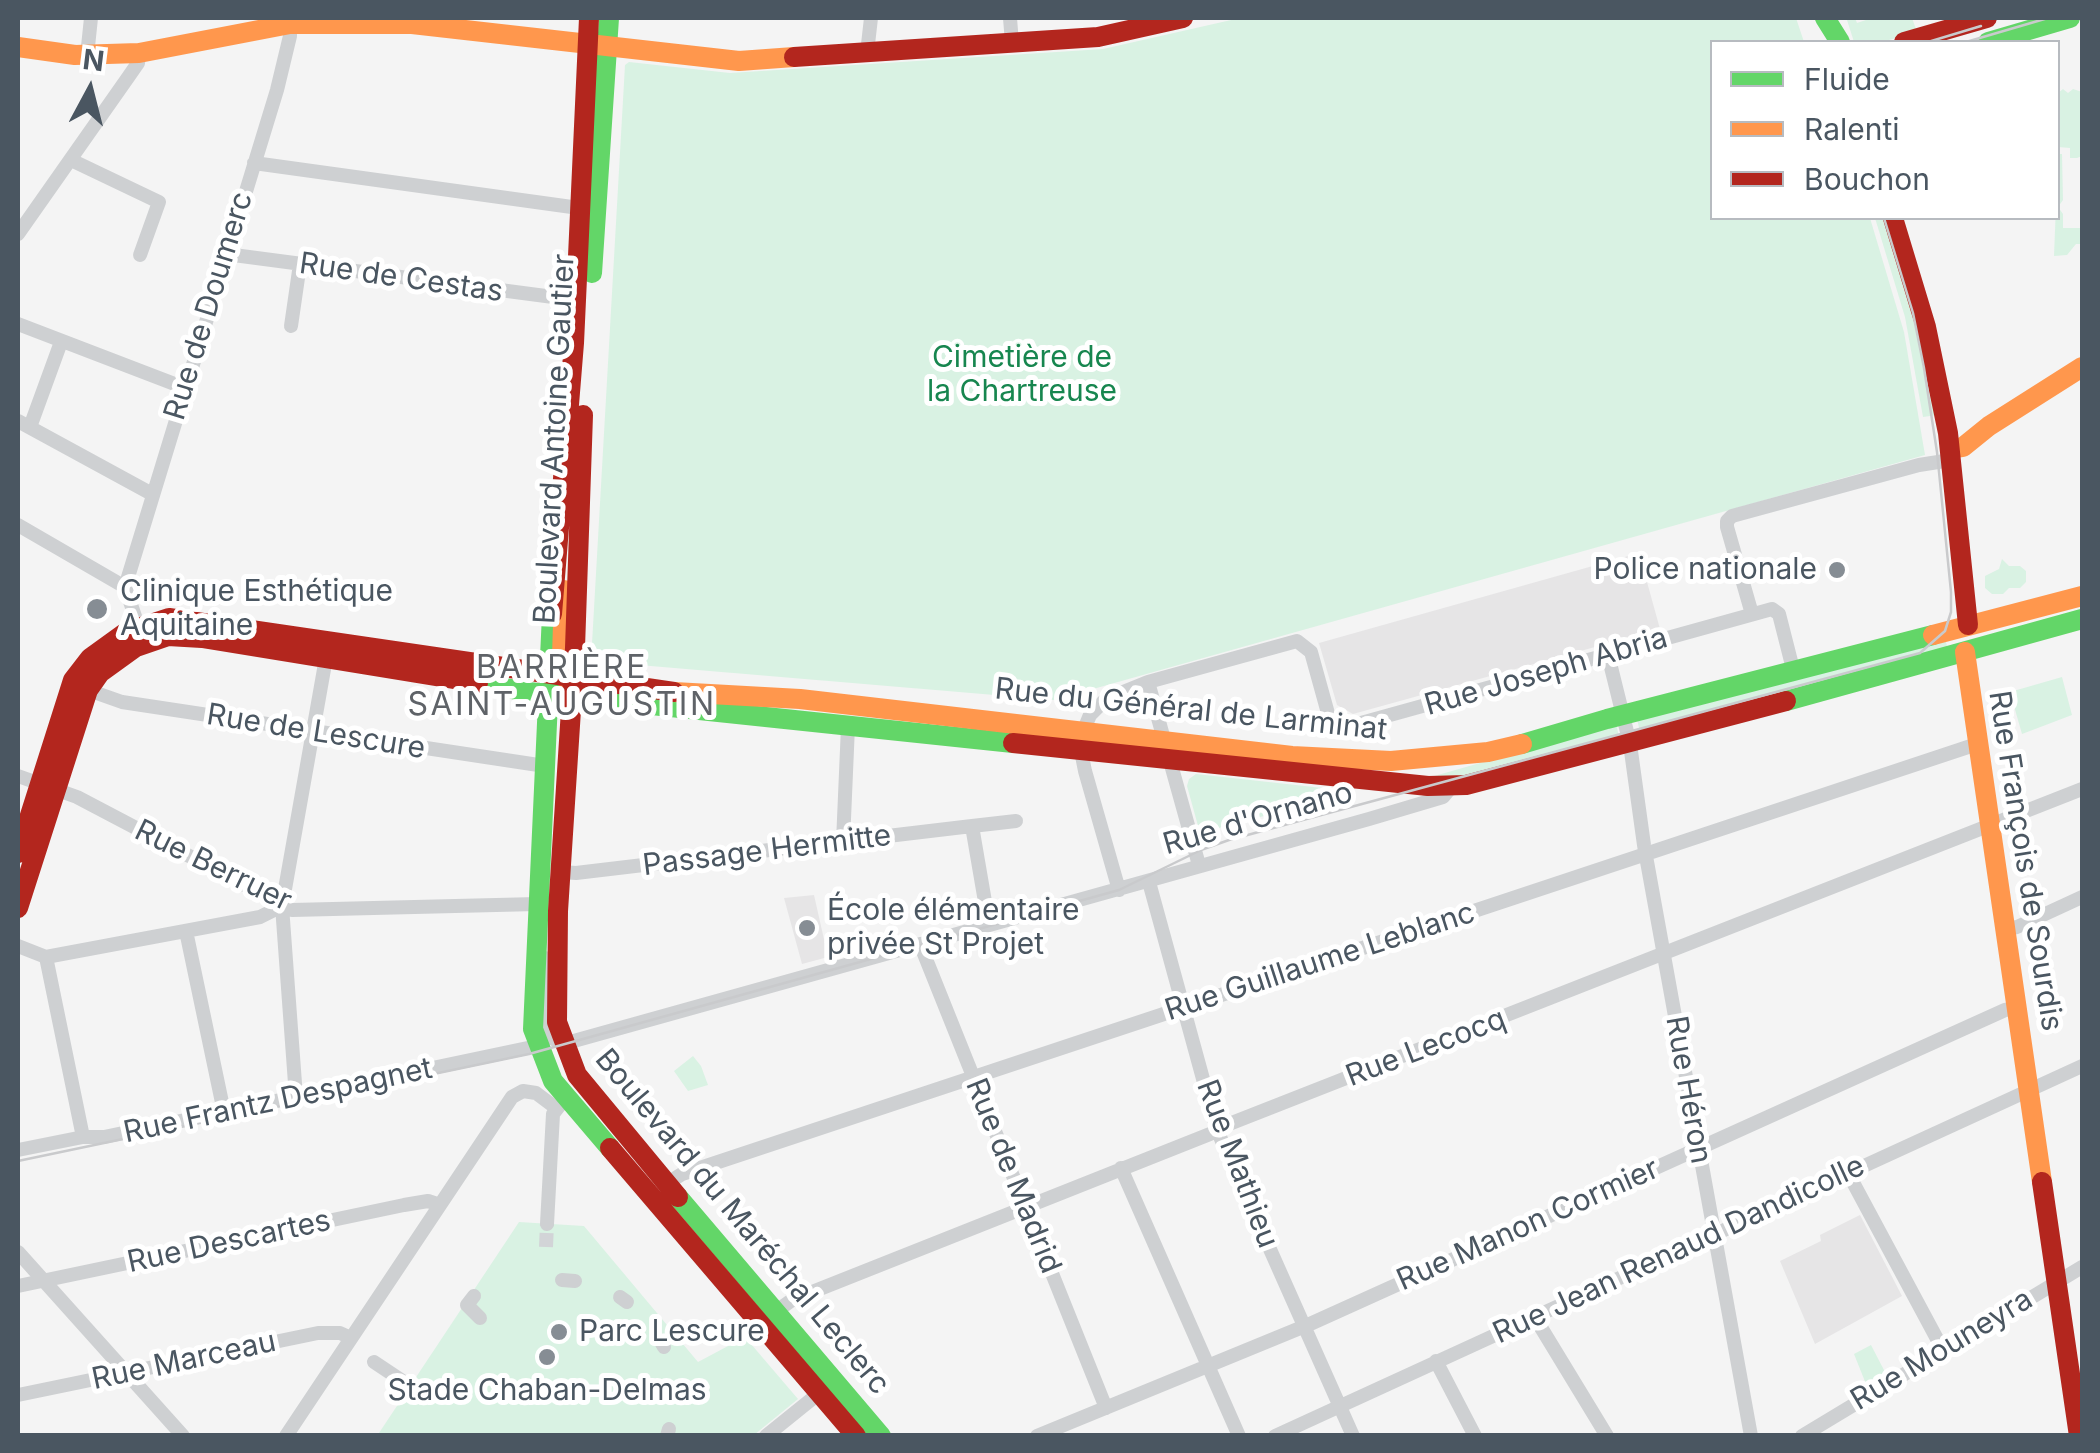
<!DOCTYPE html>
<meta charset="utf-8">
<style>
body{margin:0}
#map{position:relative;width:2100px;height:1453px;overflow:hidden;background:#f4f4f4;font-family:Inter,sans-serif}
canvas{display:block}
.frame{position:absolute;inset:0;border:20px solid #4a5661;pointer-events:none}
.legend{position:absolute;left:1710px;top:40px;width:350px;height:180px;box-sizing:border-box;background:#fff;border:2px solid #b7bbc0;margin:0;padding:12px 18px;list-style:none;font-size:30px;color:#4a5661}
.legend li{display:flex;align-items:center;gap:20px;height:50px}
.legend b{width:50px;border:2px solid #b7bbc0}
.north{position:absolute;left:40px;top:40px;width:100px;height:100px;-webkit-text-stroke:8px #fff;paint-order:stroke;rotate:7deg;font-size:28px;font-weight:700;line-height:40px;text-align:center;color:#4a5661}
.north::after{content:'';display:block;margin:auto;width:35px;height:45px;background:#4a5661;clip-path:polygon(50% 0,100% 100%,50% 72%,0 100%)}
</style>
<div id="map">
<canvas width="2100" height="1453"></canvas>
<div class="frame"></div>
<ul class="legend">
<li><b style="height:12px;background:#63d668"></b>Fluide</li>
<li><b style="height:12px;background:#ff974d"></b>Ralenti</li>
<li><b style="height:12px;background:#b3261e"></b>Bouchon</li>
</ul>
<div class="north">N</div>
</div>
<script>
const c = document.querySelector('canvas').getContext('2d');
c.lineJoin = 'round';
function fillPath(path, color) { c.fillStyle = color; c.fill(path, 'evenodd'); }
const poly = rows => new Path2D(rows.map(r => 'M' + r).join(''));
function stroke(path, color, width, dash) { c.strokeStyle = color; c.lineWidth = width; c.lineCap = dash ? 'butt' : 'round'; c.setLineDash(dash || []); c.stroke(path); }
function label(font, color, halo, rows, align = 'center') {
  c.font = font + ' Inter,sans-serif'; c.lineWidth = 10; c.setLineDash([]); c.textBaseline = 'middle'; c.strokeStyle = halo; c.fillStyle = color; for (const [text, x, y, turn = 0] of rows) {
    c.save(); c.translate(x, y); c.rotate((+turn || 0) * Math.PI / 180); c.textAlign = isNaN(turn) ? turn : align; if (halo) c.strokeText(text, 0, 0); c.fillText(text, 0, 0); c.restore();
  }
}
fillPath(poly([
 [1639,553,1660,629,1353,714,1337,705,1319,643],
 [814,895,828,957,802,964,784,898],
 [1860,1215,1902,1296,1815,1344,1780,1261,1821,1241,1820,1235]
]), '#e6e5e6');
fillPath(poly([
 [1240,18,1796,18,1804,42,1712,42,1712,218,1870,218,1904,332,1925,455,1054,700,591,661,625,65,629,62,730,73,1103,49],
 [1855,18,1857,23,1872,18,1912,18,1917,32,1882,42,1854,42,1847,20],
 [2063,89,2068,93,2073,89,2082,92,2082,156,2077,158,2070,158,2070,148,2058,147,2058,93],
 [2058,154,2062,154,2063,200,2058,207,2063,214,2063,228,2082,228,2082,244,2076,244,2067,255,2054,256],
 [1875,218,1887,218,1915,312,1937,415,1923,417,1905,317],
 [2002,559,2009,566,2020,566,2026,571,2026,582,2020,588,2009,588,2003,594,1992,594,1985,588,1985,576,1999,569],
 [1945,638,1948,650,1641,736,1637,719],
 [2062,677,2072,715,2022,734,2010,692],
 [1616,724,1620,740,1468,781,1424,779],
 [1196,774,1350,791,1350,793,1200,833,1187,786,1189,779],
 [693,1056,701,1066,708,1085,688,1091,674,1071],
 [519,1222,584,1226,698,1362,745,1337,798,1399,754,1435,377,1436],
 [1871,1345,1885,1372,1866,1384,1854,1354]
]), '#d9f2e3');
stroke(poly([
 [546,1247,547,1224]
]), '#d2d4d7', 14, [14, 7]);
stroke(poly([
 [1010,18,1012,43],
 [867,53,871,18],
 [87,56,91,18],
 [71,160,159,202,140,255],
 [254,163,579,208],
 [18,234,129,76,138,63,139,53],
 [226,254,576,300],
 [18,324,185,388],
 [291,326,300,264],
 [18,421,152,494],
 [30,427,61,342],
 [18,525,125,587,138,625],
 [125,587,277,90,290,36,290,18],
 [1752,614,1727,527,1727,521,1732,516,1919,465,1951,460],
 [1608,655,1630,744,1644,845,1751,1436],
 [1148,682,1297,641,1311,652,1329,717,1337,723,1361,723,1772,609,1779,614,1794,673],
 [88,690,122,702,545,766],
 [18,776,77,797,292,910,537,904,538,907],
 [972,826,1016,821],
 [843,842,848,726],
 [562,872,576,873,972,826,989,925],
 [1149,882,1217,1130,1353,1436],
 [1119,890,1085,771,1081,751,1083,732,1090,715,1106,699,1148,682,1199,865],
 [2005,929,2017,927,2082,897],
 [186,931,224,1112],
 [920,944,1106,1408],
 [18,946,46,957,260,917,282,906],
 [46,957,83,1137],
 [545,958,546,1025,552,1038,563,1044,1369,819,1443,797,1453,785],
 [296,1097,282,906,326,658],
 [18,1150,83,1137,104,1137,537,1046],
 [1121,1168,1239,1436],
 [1848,1173,1943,1350],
 [666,1184,682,1174,1977,744],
 [547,1224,553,1114,560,1105],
 [18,1252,183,1436],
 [562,1280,575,1281],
 [18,1286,404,1205,428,1201,440,1205],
 [474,1296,467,1305,480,1318],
 [620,1297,627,1302],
 [771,1315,792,1300,1210,1134,1224,1126,2082,789],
 [1534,1316,1607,1436],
 [660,1340,664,1347],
 [1436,1361,1475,1436],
 [374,1362,410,1386],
 [18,1395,318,1333,340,1333,351,1338],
 [286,1436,512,1097,523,1091,536,1093,556,1108],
 [667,1436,669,1429],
 [766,1436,823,1390],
 [1037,1436,1310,1324,2005,1010,2017,1008],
 [1275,1436,2082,1066],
 [1802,1436,2082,1267]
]), '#ced0d2', 14);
stroke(poly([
 [1825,18,1840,42],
 [1988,42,2070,18],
 [592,273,609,18],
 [552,614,533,1029,553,1081,610,1148],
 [478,683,528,692,1013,743],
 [1786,701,2082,619],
 [1522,744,1607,719,1933,635],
 [678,1197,881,1436]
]), '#63d668', 20);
stroke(poly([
 [18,47,75,55,139,53,290,24,412,24,739,61,794,57],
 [1951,449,1963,447,1989,426,2082,367],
 [564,590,562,657,569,685],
 [1933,635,2082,596],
 [1965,652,2042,1182],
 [674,692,800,699,1292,756,1391,761,1488,752,1522,744]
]), '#ff974d', 20);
stroke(poly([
 [1904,42,1987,18],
 [794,57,1098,37,1183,18],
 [1893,218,1926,327,1948,433,1968,625],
 [583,415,575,648,558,911,557,1022,577,1075,678,1197],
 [552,614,574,343,589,18],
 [1013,743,1428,786,1466,785,1786,701],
 [18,853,73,680,90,658,126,632,169,618,674,692],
 [18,908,88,690,100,673,136,647,168,636,202,638,478,683],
 [610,1148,856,1436],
 [2042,1182,2079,1436]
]), '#b3261e', 20);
stroke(poly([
 [1928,42,1981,26],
 [1966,42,2048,18],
 [18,1161,529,1054,1119,890,1201,850,1229,840,1920,653,1945,631,1951,612,1951,592,1937,452,1924,368,1913,313,1884,218]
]), '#c9cacc', 2.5);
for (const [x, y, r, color] of [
 [1837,570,10,"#868d94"],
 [97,609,12,"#868d94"],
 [807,928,10,"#868d94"],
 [559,1332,10,"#868d94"],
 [547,1357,10,"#868d94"]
]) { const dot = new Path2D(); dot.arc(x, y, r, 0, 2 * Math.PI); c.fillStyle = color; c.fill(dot); stroke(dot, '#fff', 4); }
label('30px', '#4a5661', '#fff', [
 ["Rue de Cestas",401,278,8],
 ["Rue de Doumerc",209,306,-73],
 ["Boulevard Antoine Gautier",555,439,-87],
 ["Rue Joseph Abria",1546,672,-16],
 ["Rue du Général de Larminat",1191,710,6],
 ["Rue de Lescure",316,732,9],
 ["Rue d'Ornano",1258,819,-16],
 ["Passage Hermitte",767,851,-7],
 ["Rue François de Sourdis",2025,861,81],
 ["Rue Berruer",213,866,26],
 ["Rue Guillaume Leblanc",1320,962,-18],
 ["Rue Lecocq",1426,1048,-21],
 ["Rue Héron",1688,1090,80],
 ["Rue Frantz Despagnet",278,1101,-12],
 ["Rue Mathieu",1237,1164,69],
 ["Rue de Madrid",1013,1176,68],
 ["Boulevard du Maréchal Leclerc",742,1222,50],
 ["Rue Manon Cormier",1528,1225,-24],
 ["Rue Descartes",229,1242,-12],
 ["Rue Jean Renaud Dandicolle",1679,1250,-25],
 ["Rue Mouneyra",1942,1350,-31],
 ["Rue Marceau",184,1361,-12]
]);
label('30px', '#17864f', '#fff', [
 ["Cimetière de",1022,358],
 ["la Chartreuse",1022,392]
]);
label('30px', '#4a5661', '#fff', [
 ["Police nationale",1817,570,"right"],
 ["Clinique Esthétique",120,592],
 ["Aquitaine",120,626],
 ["École élémentaire",827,911],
 ["privée St Projet",827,945],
 ["Parc Lescure",579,1332],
 ["Stade Chaban-Delmas",547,1391,"center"]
], 'left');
c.letterSpacing = '2.5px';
label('32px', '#5f6368', '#fff', [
 ["BARRIÈRE",562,668],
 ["SAINT-AUGUSTIN",562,705]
]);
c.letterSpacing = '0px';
</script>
